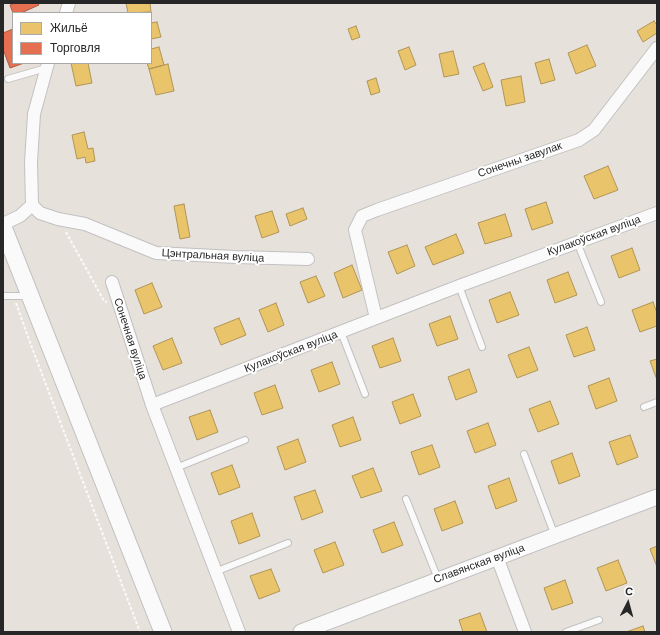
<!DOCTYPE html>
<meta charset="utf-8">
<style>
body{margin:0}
#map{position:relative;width:660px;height:635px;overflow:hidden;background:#e7e1db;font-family:Arial,sans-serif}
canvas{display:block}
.frame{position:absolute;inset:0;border:4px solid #272727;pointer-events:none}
.legend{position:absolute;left:12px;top:12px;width:140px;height:52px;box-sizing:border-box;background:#fff;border:1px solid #a9a9a9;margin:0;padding:5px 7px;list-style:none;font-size:12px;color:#272727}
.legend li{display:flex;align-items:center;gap:8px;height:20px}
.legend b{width:20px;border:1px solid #a9a9a9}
.north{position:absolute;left:608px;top:583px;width:40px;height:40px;-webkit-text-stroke:3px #fff;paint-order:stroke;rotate:6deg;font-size:11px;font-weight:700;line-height:16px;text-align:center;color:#272727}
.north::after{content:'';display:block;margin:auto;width:14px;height:18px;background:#272727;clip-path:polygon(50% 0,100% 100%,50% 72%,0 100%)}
</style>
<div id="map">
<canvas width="660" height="635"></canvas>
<div class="frame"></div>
<ul class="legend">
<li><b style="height:11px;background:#e9c46a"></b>Жильё</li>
<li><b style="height:11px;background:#e76f51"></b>Торговля</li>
</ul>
<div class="north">С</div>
</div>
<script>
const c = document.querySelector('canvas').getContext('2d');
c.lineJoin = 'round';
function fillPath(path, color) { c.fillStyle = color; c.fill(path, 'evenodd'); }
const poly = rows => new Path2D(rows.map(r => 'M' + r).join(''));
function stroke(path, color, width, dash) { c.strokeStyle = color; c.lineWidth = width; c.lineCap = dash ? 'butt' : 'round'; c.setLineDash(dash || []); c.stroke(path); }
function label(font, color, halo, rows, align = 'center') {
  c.font = font + ' Arial,sans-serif'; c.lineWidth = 4; c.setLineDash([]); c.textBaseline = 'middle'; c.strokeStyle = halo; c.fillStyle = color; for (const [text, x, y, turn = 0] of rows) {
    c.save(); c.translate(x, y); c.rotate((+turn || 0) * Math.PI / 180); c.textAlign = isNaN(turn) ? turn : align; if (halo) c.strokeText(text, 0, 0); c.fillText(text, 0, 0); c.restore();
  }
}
const homes = poly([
 [126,3,150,3,151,12,128,13,126,3],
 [654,21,657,25,657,33,643,42,637,31,654,21],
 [157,22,161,37,151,39,151,23,157,22],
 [356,26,360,37,352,40,348,29,356,26],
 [587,45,596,66,576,74,568,53,587,45],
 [159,47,164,65,149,69,147,63,151,63,151,49,159,47],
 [409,47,416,65,405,70,398,51,409,47],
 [453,51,459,74,444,77,439,54,453,51],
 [549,59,555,80,541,84,535,63,549,59],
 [71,63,88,63,92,83,76,86,71,63],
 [484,63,493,87,483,91,473,67,484,63],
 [168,64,174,91,156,95,149,69,168,64],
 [521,76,525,102,506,106,501,80,521,76],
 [376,78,380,92,371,95,367,81,376,78],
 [84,132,88,149,93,148,95,161,86,163,85,157,77,159,72,135,84,132],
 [608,166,618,190,594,199,584,176,608,166],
 [546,202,553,223,532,230,525,209,546,202],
 [184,204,190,237,180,239,174,206,184,204],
 [303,208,307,219,290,226,286,214,303,208],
 [272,211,279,232,262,238,255,216,272,211],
 [505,214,512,236,485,244,478,223,505,214],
 [456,234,464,253,433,265,425,247,456,234],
 [407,245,415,266,397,274,388,252,407,245],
 [632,248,640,270,619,278,611,256,632,248],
 [352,265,362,290,343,298,334,273,352,265],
 [568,272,577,295,555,303,547,280,568,272],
 [316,276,325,296,308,303,300,282,316,276],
 [152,283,162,307,144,314,135,290,152,283],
 [510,292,519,315,497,323,489,300,510,292],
 [653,302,657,313,657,326,640,332,632,310,653,302],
 [276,303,284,325,268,332,259,310,276,303],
 [450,316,458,339,437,346,429,324,450,316],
 [239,318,246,335,221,345,214,328,239,318],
 [587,327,595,350,574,357,566,335,587,327],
 [172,338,182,363,163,370,153,346,172,338],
 [393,338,401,361,380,368,372,346,393,338],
 [529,347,538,370,517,378,508,355,529,347],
 [657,359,657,380,650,361,657,359],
 [332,362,340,384,319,392,311,370,332,362],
 [469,369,477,392,456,400,448,377,469,369],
 [609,378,617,401,596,409,588,386,609,378],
 [275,385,283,408,262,415,254,393,275,385],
 [413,394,421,416,400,424,392,402,413,394],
 [550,401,559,424,538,432,529,409,550,401],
 [210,410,218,432,197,440,189,417,210,410],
 [353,417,361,440,340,447,332,425,353,417],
 [488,423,496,445,475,453,467,431,488,423],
 [630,435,638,457,617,465,609,442,630,435],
 [298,439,306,462,285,470,277,447,298,439],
 [432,445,440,467,419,475,411,452,432,445],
 [572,453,580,476,559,484,551,461,572,453],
 [232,465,240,487,219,495,211,473,232,465],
 [373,468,382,491,361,498,352,476,373,468],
 [509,478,517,501,496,509,488,486,509,478],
 [315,490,323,512,302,520,294,497,315,490],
 [455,501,463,523,442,531,434,509,455,501],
 [252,513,260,536,239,544,231,521,252,513],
 [394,522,403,545,382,553,373,530,394,522],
 [335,542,344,565,323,573,314,550,335,542],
 [657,546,657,567,650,549,657,546],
 [618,560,627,583,606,591,597,568,618,560],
 [271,569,280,591,259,599,250,576,271,569],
 [565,580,573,603,552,610,544,588,565,580],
 [480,613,487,632,463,632,459,620,480,613],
 [643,626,645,632,626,632,643,626]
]);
fillPath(homes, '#e9c46a');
stroke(homes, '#af9556', 1);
const shops = poly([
 [15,3,38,3,39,5,21,13,13,13,10,5,15,3],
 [13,29,13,63,24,63,10,68,3,49,3,33,13,29]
]);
fillPath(shops, '#e76f51');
stroke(shops, '#ad5944', 1);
const service = poly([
 [8,79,46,68,46,67],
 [577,242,601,302],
 [459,286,482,347],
 [3,296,28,296],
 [341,332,365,394],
 [644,407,657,402],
 [524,454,555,536],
 [176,468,245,440],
 [406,499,438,579],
 [215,572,288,543],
 [566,632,599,620]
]);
const minor = poly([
 [66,13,69,3],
 [48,63,34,114,31,162,32,205,40,213,58,219,85,224,156,253,236,257,308,259],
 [3,224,20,216,32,205],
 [112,282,152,405,239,632],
 [376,318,355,230,362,216,377,210,579,140,594,130,657,48],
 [152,405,459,286,657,213],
 [497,557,525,632]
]);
const tertiary = poly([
 [301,632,657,497]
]);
const secondary = poly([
 [3,227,163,632]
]);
stroke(service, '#c2c1c2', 8);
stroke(minor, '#c2c1c2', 14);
stroke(tertiary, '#c2c1c2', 17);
stroke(secondary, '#c2c1c2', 19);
stroke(poly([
 [66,232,104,301,107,302],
 [16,303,31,345,140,632]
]), '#fbfafa', 2, [3, 2]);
stroke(service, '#fbfafa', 6);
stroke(minor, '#fbfafa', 12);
stroke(tertiary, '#fbfafa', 15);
stroke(secondary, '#fbfafa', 17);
label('11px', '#272727', '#fff', [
 ["Сонечны завулак",520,160,-19],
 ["Кулакоўская вуліца",594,236,-20],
 ["Цэнтральная вуліца",213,256,3],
 ["Сонечная вуліца",130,339,72],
 ["Кулакоўская вуліца",291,352,-21],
 ["Славянская вуліца",479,564,-20]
]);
</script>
